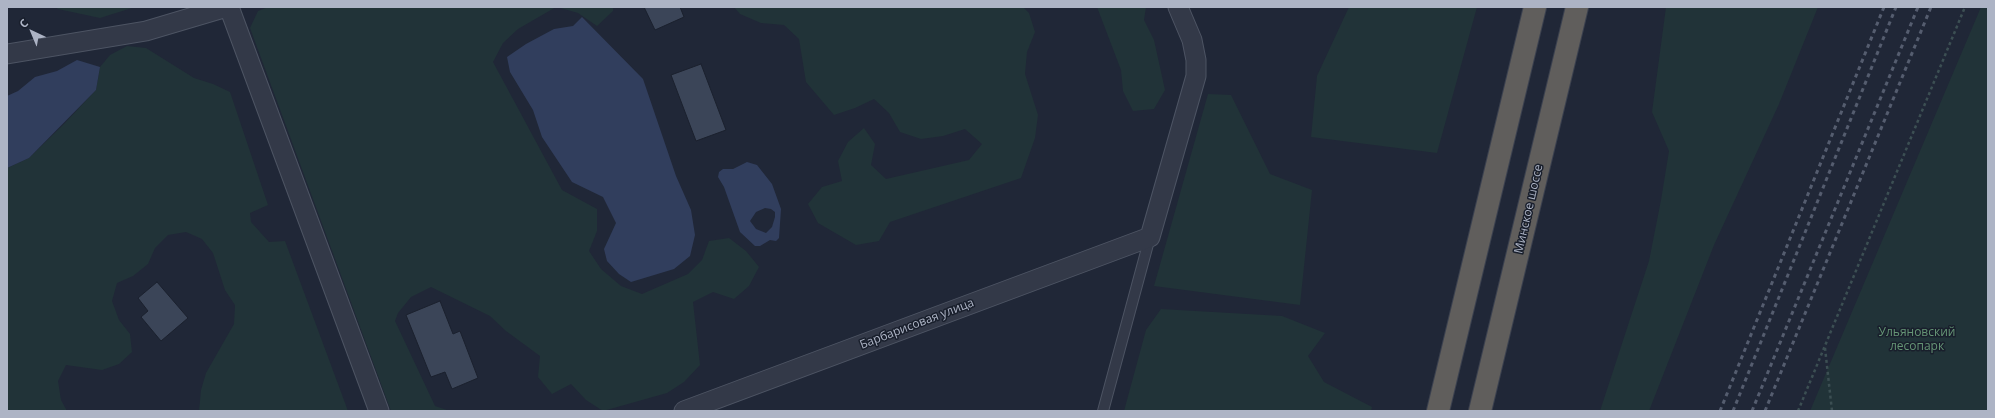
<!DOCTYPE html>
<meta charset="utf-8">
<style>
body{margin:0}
#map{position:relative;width:1995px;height:418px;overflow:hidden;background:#202737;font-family:"Open Sans",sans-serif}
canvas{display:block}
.frame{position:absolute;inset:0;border:8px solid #adb4c5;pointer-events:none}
.north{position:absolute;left:12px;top:12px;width:40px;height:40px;-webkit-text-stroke:3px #191f2c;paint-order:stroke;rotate:316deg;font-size:11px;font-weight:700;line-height:16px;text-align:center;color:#adb4c5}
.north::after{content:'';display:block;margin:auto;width:14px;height:18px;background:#adb4c5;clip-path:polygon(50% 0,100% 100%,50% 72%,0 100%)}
</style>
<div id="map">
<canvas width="1995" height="418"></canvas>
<div class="frame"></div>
<div class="north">С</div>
</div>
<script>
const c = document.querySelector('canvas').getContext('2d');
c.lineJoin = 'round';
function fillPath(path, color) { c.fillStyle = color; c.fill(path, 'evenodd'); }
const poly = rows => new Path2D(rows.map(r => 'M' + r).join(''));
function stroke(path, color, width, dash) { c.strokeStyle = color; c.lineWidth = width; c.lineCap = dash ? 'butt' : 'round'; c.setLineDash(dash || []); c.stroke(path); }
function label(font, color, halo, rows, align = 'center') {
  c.font = font + ' "Open Sans",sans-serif'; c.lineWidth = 3; c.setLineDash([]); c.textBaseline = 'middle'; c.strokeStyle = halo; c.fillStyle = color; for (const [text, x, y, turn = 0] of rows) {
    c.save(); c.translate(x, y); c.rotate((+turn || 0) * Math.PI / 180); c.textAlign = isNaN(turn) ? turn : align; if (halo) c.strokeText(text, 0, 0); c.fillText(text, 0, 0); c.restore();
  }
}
fillPath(poly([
 [55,7,135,7,100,18,58,9],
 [268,7,556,7,518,29,503,43,493,62,562,190,597,209,597,231,589,251,601,269,621,286,642,294,688,274,702,260,709,241,729,238,746,251,759,267,749,286,734,299,713,292,693,302,700,365,684,382,667,393,603,411,586,400,571,384,552,394,538,377,540,356,506,331,490,316,431,287,411,297,398,313,395,321,435,406,450,411,391,411,250,28,258,11],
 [557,7,613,7,613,11,597,26,578,13],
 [734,7,1023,7,1029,13,1035,32,1027,52,1025,74,1038,115,1035,138,1021,178,890,222,879,241,856,245,818,223,808,204,822,187,842,181,838,161,848,142,864,128,875,144,871,165,886,179,969,160,982,144,965,129,943,136,921,139,900,132,889,113,874,99,855,108,834,115,806,82,799,39,784,25,761,23,740,14],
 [1097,7,1146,7,1144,20,1154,40,1165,90,1154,109,1133,111,1123,91,1121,70],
 [1349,7,1477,7,1437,153,1311,137,1317,76],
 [1666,7,1818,7,1779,104,1714,245,1649,411,1600,411,1649,261,1661,200,1669,151,1652,112],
 [1981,7,1988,7,1988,411,1810,411],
 [127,46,146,48,194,78,213,84,230,92,268,205,250,213,251,222,269,242,285,241,348,411,199,411,201,390,206,373,234,324,235,305,225,290,213,253,202,239,186,232,168,235,155,248,148,264,133,276,117,283,112,301,119,320,130,334,132,352,119,364,102,370,66,365,58,381,61,400,67,411,7,411,7,168,29,158,64,124,96,90,100,67,110,55],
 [1208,94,1231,95,1270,174,1312,190,1300,305,1154,286],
 [1161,309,1282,316,1325,333,1308,356,1324,382,1372,407,1371,411,1124,411,1146,330]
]), '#213338');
fillPath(poly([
 [582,17,643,79,676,176,691,210,695,235,690,256,674,269,631,282,619,274,607,261,604,249,616,223,603,197,572,182,542,137,533,110,510,72,507,57,526,44,554,29,573,26],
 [77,60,100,67,96,90,29,158,7,168,7,96,18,91,35,77,57,71],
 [747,162,757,165,772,184,781,209,779,238,776,241,770,240,760,246,755,246,740,232,724,187,718,177,719,172,723,169,733,169],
 [765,208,771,209,775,212,775,217,772,227,766,233,756,229,750,221,756,212]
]), '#313e5d');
const building = poly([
 [644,7,680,7,684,17,655,30,644,7],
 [701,64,726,130,696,141,671,75,701,64],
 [157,282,188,318,161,341,141,317,148,311,138,298,157,282],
 [440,301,453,334,460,331,478,378,452,389,445,372,431,377,406,315,440,301]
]);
fillPath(building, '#3b4558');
stroke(building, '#1b212e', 1);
const service = poly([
 [1103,411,1150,237]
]);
const minor = poly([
 [229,7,379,411],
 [7,54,146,31,227,7],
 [684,411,1150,237,1196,76,1196,60,1192,40,1178,7]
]);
const trunk = poly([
 [1438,411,1535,7],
 [1480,411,1577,7]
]);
stroke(service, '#4d5463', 12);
stroke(minor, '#4d5463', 21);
stroke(trunk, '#3b414f', 24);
stroke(poly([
 [1825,348,1832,411],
 [1798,411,1965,7]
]), '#3c4f53', 2.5, [3, 3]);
stroke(service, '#333948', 10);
stroke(minor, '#333948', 19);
stroke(trunk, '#605e5c', 22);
stroke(poly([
 [1720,411,1884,7],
 [1733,411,1896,7],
 [1752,411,1918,7],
 [1765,411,1931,7]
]), '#555d6f', 3, [4, 4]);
label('12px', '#adb4c5', '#191f2c', [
 ["Минское шоссе",1529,209,-77],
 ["Барбарисовая улица",917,324,-21]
]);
label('12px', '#659575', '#191f2c', [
 ["Ульяновский",1917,333],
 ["лесопарк",1917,347]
]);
</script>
